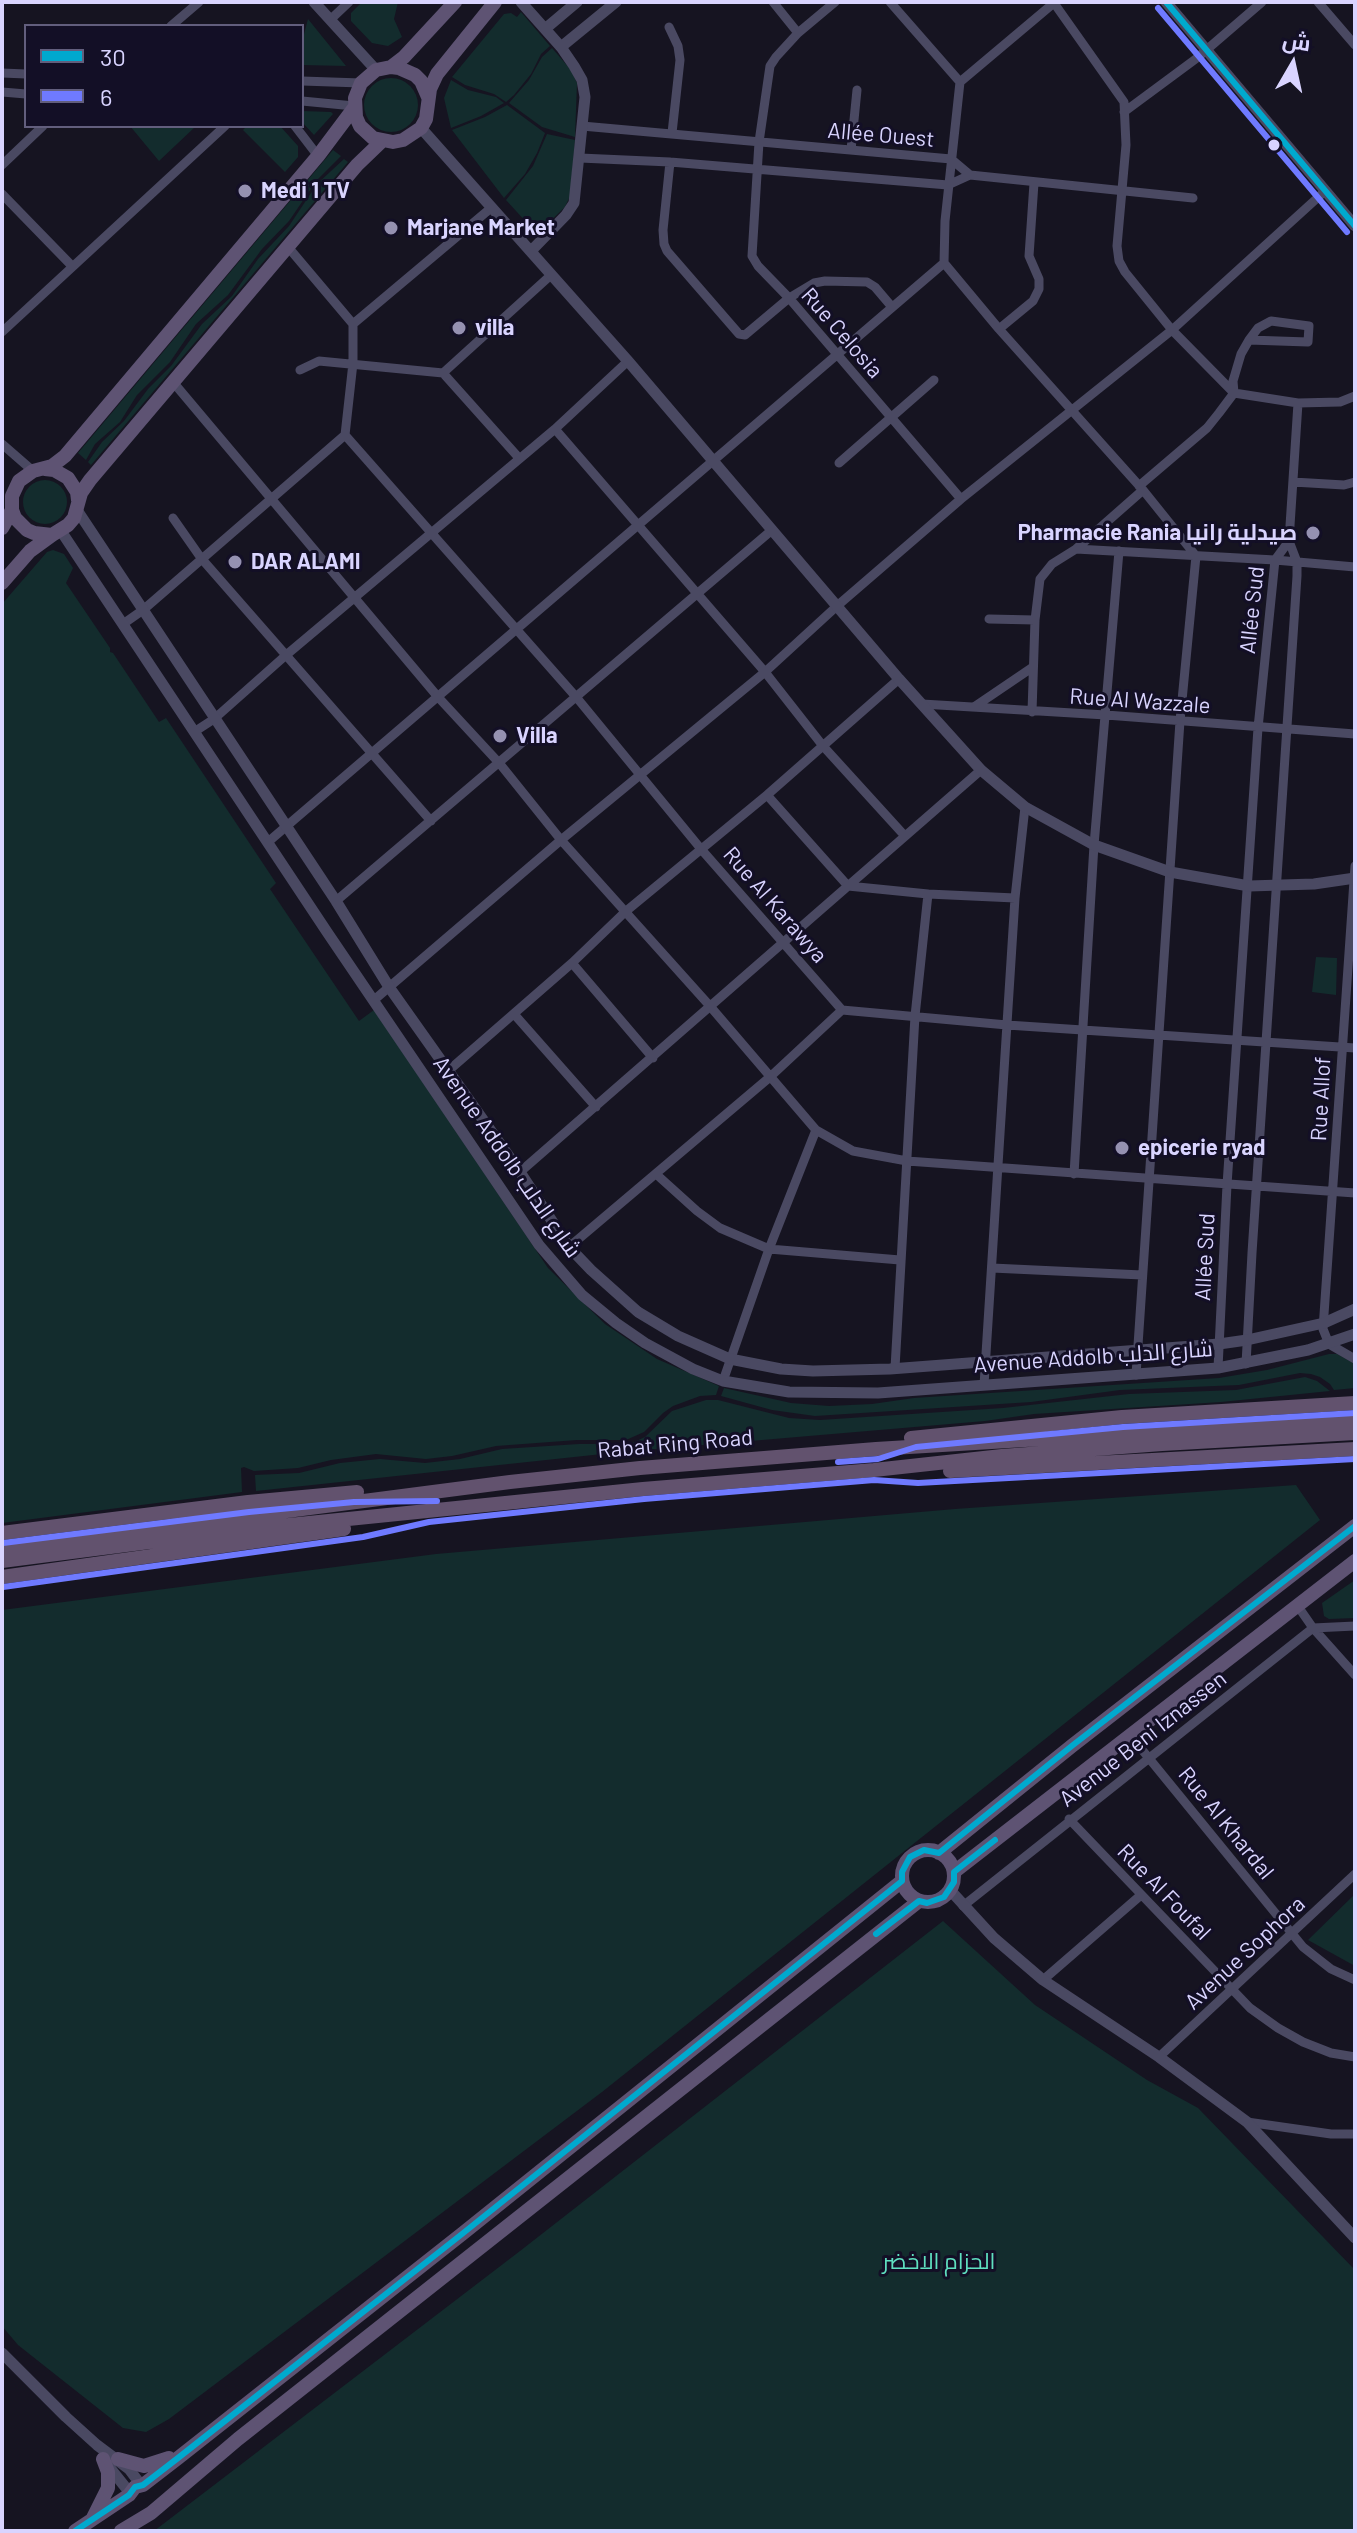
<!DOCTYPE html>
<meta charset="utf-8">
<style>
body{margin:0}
#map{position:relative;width:1357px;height:2533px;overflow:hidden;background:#161421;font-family:Barlow,Cairo,sans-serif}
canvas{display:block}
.frame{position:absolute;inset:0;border:4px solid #d9d4ff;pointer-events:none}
.legend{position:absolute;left:24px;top:24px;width:280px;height:104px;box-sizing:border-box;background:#130f26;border:2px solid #625e7d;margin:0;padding:10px 14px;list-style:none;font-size:24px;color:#d9d4ff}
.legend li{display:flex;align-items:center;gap:16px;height:40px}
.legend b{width:40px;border:2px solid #625e7d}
.north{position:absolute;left:1253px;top:24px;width:80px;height:80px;-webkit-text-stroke:6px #130f26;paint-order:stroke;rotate:9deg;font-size:22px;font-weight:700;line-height:32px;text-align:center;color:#d9d4ff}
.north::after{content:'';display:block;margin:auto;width:28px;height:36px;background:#d9d4ff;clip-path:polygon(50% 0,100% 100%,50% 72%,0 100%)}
</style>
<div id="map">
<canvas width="1357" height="2533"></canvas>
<div class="frame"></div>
<ul class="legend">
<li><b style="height:10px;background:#00a9ce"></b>30</li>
<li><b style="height:10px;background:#6f7aff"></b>6</li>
</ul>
<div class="north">ش</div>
</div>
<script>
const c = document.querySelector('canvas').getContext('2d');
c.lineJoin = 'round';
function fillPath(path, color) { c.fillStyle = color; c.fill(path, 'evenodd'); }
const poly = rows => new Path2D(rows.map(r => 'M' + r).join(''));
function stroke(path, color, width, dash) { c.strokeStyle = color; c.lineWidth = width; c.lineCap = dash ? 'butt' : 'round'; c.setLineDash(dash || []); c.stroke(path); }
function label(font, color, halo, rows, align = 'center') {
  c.font = font + ' Barlow,Cairo,sans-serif'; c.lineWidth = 6; c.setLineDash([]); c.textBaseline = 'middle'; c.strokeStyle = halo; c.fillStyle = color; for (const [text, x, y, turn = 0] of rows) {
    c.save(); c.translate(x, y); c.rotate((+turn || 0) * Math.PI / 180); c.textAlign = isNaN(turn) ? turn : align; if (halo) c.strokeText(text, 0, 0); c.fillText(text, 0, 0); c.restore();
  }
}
fillPath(poly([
 [362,2,398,2,394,19,402,37,388,46,372,43,351,21,351,13],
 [521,12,550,46,541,54,531,74,514,95,506,102,494,94,465,85,452,77,504,14,511,13,517,17],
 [308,19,346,66,302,65,302,42],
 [552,48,571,70,577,83,575,137,542,127,509,103,529,80,542,57],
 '364 105a27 27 0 1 1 54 0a27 27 0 1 1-54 0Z',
 [451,80,468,90,496,97,504,103,481,116,451,128,444,98],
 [507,105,545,133,537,153,525,174,504,198,452,130,485,117],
 [302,111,331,112,333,114,314,135,302,122],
 [130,126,194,126,195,127,159,161],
 [247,126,280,126,298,146,298,157,285,172,243,130],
 [547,134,575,140,570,196,565,207,537,234,506,200,533,166],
 [333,150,341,156,317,180,289,221,262,249,228,295,196,324,170,362,137,395,120,422,95,444,86,460,78,453],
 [344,159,348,162,91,465,88,462,102,442,124,421,148,389,171,366,202,324,232,296,258,259,289,226,317,184],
 '23 502a22 22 0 1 1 44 0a22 22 0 1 1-44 0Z',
 [53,550,64,554,73,568,66,583,110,648,110,652,113,653,159,722,166,718,276,883,270,889,359,1021,374,1010,548,1268,605,1324,657,1359,719,1386,716,1395,700,1396,673,1406,663,1413,644,1432,626,1440,577,1440,496,1446,452,1456,426,1459,376,1454,331,1460,298,1468,254,1471,244,1467,241,1468,242,1492,2,1523,2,604,47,552],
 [1316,957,1337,958,1336,995,1312,992],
 [1329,1354,1337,1354,1355,1364,1355,1388,1334,1390,1330,1384,1320,1377,1311,1374,1300,1373,1239,1385,1120,1390,1031,1402,815,1416,772,1410,721,1396,724,1388,791,1403,829,1406,872,1404,914,1398,1219,1378,1267,1370],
 [1305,1377,1317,1381,1330,1391,1221,1402,1034,1414,985,1421,621,1452,256,1491,255,1475,299,1473,340,1463,380,1459,425,1463,460,1459,502,1449,579,1444,630,1444,645,1437,672,1411,706,1400,718,1400,789,1418,820,1420,1003,1408,1129,1394,1236,1390],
 [1296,1485,1320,1520,602,2092,169,2419,146,2432,123,2428,18,2345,2,2326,2,1610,436,1554,955,1509],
 [1355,1580,1355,1618,1329,1619,1324,1616,1322,1603],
 [1355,1894,1355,1966,1308,1940],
 [943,1921,1035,2005,1147,2080,1198,2108,1355,2270,1355,2531,154,2531,520,2251]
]), '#132c2d');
stroke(poly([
 [773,2,798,33],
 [835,2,798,33,776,57,770,66,759,142,752,256,758,266,789,298,961,499],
 [890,2,960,82],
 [1055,2,960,82,945,221,944,263,999,329,1143,490,1196,556,1180,721,1136,1375],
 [1318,2,1355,45],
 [1054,3,1124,102,1126,145,1117,246,1119,261,1125,272,1172,330,1234,393,1298,403,1340,402,1355,396],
 [330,20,349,2],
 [171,26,199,2],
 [669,27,678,46,680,60,672,133],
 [2,73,26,74],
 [302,81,361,83],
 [2,92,26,94],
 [302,101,354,106],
 [1124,112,1197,58,1262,2],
 [295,126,318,156],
 [582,126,951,159,970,175],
 [851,150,857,90],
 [580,158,670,162,948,185,970,175],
 [670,162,663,230,664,244,667,251,739,334,745,335,789,298,814,283,825,281,867,282,875,287,892,307],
 [2,165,43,126],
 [970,175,1193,198],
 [2,194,72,266],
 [353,324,491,208],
 [999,329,1033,301,1039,289,1039,279,1029,256,1034,183],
 [2,332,225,126],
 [300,370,319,361,443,373,519,458],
 [443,373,551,275],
 [173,382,438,697,500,764,561,840,709,1005,816,1130,853,1151,907,1161,1355,1193],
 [555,429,765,672,823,746,904,835],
 [345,435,577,698,701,849,842,1010,1007,1025,1355,1048],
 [2,444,33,471],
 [839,463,934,380],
 [1293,482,1344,485,1355,482],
 [1139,486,1207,428,1219,413,1234,393,1233,381,1241,354,1249,340,1258,328,1271,321,1309,326,1308,342,1249,340],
 [173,518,201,558,431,821],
 [1076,549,1275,560,1355,567],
 [989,619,1035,620],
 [123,624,143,610,345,435,353,363,353,324,288,247],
 [922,704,1106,715,1355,734],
 [974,707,1033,667],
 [1032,712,1035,620,1040,579,1052,564,1076,549,1143,490],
 [194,732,214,719,285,656,555,429,628,361],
 [767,795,848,886,928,894,1015,898],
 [268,842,944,263],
 [1355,866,1323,1329,1329,1344,1355,1359],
 [336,901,772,530],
 [572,963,653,1058],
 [374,1000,561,840,765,672,837,606,961,499,1172,330,1325,191],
 [514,1014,596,1107],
 [448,1071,572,963,625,912,767,795,899,679],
 [520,1172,981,770],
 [656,1174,697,1211,720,1228,769,1249,900,1260],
 [1074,1174,1094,845,1119,551],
 [569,1247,770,1077,842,1010],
 [992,1268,1142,1275],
 [1246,1364,1252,1253,1297,576,1297,562,1289,541,1298,403],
 [895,1368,915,1016,928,894],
 [1218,1368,1227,1185,1258,728,1275,560,1289,541],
 [723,1381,769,1249,816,1130],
 [984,1385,1015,898,1025,807],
 [1297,1605,1313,1628,1355,1675],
 [1130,1735,1303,1947,1331,1969,1355,1980],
 [1069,1819,1250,2008,1278,2028,1303,2042,1331,2053,1355,2057],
 [963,1906,1313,1628,1355,1626],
 [1043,1980,1141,1895],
 [1159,2057,1355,1874],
 [1247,2122,1331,2134,1355,2134]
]), '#4a4962', 9);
stroke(poly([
 [314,2,376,70],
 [521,2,561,47,574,66,582,80,585,97,574,203,566,215,531,251],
 [1166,2,1355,226],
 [545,29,577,2],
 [561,47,616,2],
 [421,128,628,361,899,679,981,770,1025,807,1094,845,1170,872,1249,886,1314,884,1355,878],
 [77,510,336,901,389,987,520,1172,569,1247,591,1270,638,1312,678,1336,730,1359,781,1369,813,1371,890,1369,1219,1344,1247,1340,1324,1323,1355,1309],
 [61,531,327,932,539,1245,582,1295,616,1323,645,1343,693,1369,723,1381,789,1392,878,1393,1218,1368,1308,1350,1355,1334],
 [950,1890,994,1938,1043,1980,1159,2057,1247,2122,1355,2238],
 [2,2353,66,2417,97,2445,129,2469,141,2485],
 [106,2463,130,2493]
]), '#4a4962', 11);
stroke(poly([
 [455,2,404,57,391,67,376,70,361,83,355,98,356,117,360,126,373,138,393,142,403,140,421,128,426,119,430,89,437,74,495,2],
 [391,67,399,68,415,75,421,81,428,97],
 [45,469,54,470,68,478,77,492,78,500],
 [2,528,12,510],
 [52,535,34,533,27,530,15,518,12,510,12,496,19,481,33,471,52,466,65,456,318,156,354,108],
 [2,583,30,551,52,535,68,525,74,518,81,493,90,480,357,165,382,141],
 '902 1876a26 26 0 1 1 52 0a26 26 0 1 1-52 0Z',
 [939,1853,1073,1745,1355,1526],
 [954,1872,1355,1561],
 [118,2459,144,2466,169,2458],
 [93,2518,108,2488,108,2472,103,2459],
 [75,2531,129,2495,135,2487,143,2485,178,2458,462,2234,902,1881],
 [121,2531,151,2513,238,2439,919,1901]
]), '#5e5373', 14);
stroke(poly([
 [911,1438,1122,1417,1355,1403],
 [950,1471,1355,1449],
 [2,1533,248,1502,357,1492],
 [2,1548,510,1482,640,1468,876,1449,1355,1420],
 [2,1561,250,1529,643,1489,874,1470,1002,1456,1162,1444,1355,1433],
 [2,1577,344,1529]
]), '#62526e', 14);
stroke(poly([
 [1166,2,1355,226],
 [876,1934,919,1901,927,1903,944,1897,954,1882,954,1872,995,1840],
 [75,2531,129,2495,135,2487,143,2485,178,2458,462,2234,902,1881,902,1872,910,1857,924,1850,939,1853,1073,1745,1355,1526]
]), '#00a9ce', 6);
stroke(poly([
 [1158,8,1347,232],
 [838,1462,878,1459,916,1447,1123,1427,1355,1413],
 [3,1543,249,1512,354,1502,437,1501],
 [3,1587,363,1537,429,1522,644,1499,874,1480,918,1483,1355,1459]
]), '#6f7aff', 6);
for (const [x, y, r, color] of [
 [1274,145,7,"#d9d4ff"],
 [245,191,8,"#9591b1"],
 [391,228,8,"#9591b1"],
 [459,328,8,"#9591b1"],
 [1313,533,8,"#9591b1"],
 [235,562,8,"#9591b1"],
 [500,736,8,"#9591b1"],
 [1122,1148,8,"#9591b1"]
]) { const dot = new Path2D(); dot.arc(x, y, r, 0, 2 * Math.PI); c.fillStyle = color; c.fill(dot); stroke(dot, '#130f26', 3); }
label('22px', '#d9d4ff', '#130f26', [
 ["Allée Ouest",881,135,5],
 ["Rue Celosia",842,333,49],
 ["Allée Sud",1252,610,-84],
 ["Rue Al Wazzale",1140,701,4],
 ["Rue Al Karawya",775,905,49],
 ["Rue Allof",1321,1099,-87],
 ["Avenue Addolb شارع الدلب",507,1157,55],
 ["Allée Sud",1205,1257,-87],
 ["Avenue Addolb شارع الدلب",1093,1357,-4],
 ["Rabat Ring Road",675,1444,-5],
 ["Avenue Beni Iznassen",1143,1739,-38],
 ["Rue Al Khardal",1226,1823,51],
 ["Rue Al Foufal",1164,1892,46],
 ["Avenue Sophora",1245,1953,-43]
]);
label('bold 22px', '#d9d4ff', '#130f26', [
 ["Medi 1 TV",261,191],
 ["Marjane Market",407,228],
 ["villa",475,328],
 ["Pharmacie Rania صيدلية رانيا",1297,533,"right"],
 ["DAR ALAMI",251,562],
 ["Villa",516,736],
 ["epicerie ryad",1138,1148]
], 'left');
label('22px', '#5fe0c0', '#130f26', [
 ["الحزام الاخضر",939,2262]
]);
</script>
